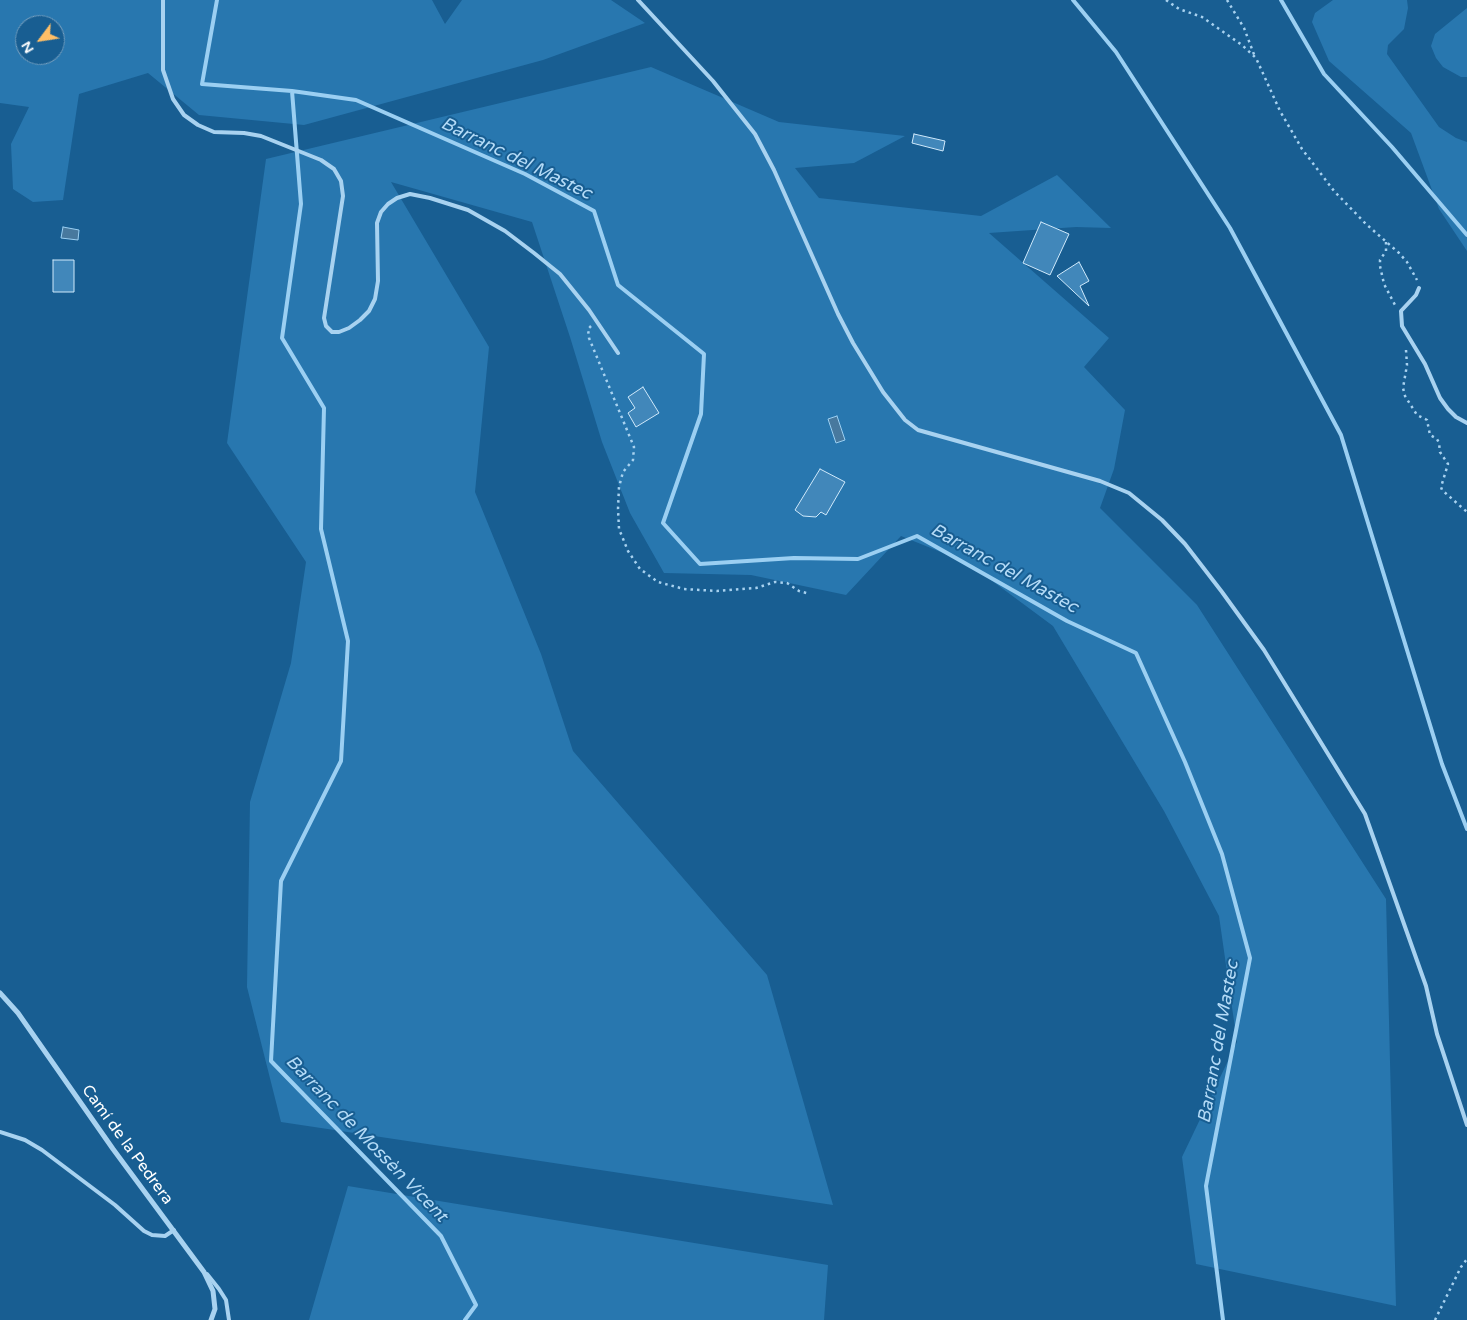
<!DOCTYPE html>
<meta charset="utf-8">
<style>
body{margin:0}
#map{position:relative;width:1467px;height:1320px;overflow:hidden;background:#185e92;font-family:"Varela Round",sans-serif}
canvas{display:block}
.north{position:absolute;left:15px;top:15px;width:50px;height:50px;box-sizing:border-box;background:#185e92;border:1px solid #749ebe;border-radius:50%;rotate:239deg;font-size:14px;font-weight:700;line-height:20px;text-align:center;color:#fff}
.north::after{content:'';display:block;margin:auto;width:18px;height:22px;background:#ffbf67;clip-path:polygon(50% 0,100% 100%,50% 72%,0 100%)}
</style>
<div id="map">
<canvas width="1467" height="1320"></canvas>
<div class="north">N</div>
</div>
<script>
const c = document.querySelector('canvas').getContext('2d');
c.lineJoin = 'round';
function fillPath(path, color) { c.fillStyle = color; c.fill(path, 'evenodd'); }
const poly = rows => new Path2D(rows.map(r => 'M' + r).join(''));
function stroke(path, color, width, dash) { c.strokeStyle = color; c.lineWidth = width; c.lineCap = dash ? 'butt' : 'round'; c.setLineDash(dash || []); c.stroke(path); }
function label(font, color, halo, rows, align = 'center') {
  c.font = font + ' "Varela Round",sans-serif'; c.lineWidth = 4; c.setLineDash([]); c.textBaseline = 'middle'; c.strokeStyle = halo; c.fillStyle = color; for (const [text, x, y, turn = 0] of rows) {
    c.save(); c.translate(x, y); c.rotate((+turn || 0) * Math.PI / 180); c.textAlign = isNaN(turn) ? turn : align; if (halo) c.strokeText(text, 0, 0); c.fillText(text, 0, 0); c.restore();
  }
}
fillPath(poly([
 [0,0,432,0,445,24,462,0,611,0,645,23,543,60,304,125,199,115,148,73,79,94,63,200,33,202,13,189,11,144,29,107,0,103],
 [25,25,55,25,55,55,25,55],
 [1333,0,1407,0,1408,8,1404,29,1388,45,1387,54,1439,127,1456,138,1467,142,1467,251,1439,209,1411,133,1329,61,1312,22,1315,13],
 [1467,8,1467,77,1461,77,1443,67,1436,58,1431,46,1435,34],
 [651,67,779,122,905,136,854,163,795,168,819,198,981,216,1057,175,1111,228,1076,227,989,233,1109,338,1084,367,1125,410,1114,469,1100,508,1197,605,1386,899,1396,1306,1196,1264,1182,1157,1237,1042,1219,916,1164,811,1053,626,968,563,901,536,846,595,751,575,664,573,630,513,602,442,570,337,532,222,391,182,489,347,475,492,541,654,573,751,767,975,833,1205,281,1122,247,987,250,802,291,663,306,562,227,443,266,159],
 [348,1186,828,1265,824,1320,309,1320]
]), '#2877af');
const water = poly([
 [63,227,79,230,78,240,61,238,63,227],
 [837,416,845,440,836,443,828,419,837,416]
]);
fillPath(water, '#48799e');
stroke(water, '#9bcff2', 1);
stroke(poly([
 [217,0,202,84,292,91,301,204,282,338,324,408,321,529,348,641,341,761,281,881,271,1061,441,1236,476,1305,465,1320],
 [1073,0,1116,52,1230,228,1341,435,1442,764,1467,829],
 [1281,0,1324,74,1392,147,1467,235],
 [292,91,356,100,525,174,594,211,618,285,704,354,701,414,663,523,700,564,794,558,858,559,917,536,1067,621,1136,653,1185,762,1222,854,1250,958,1206,1186,1223,1320]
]), '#9bcff2', 4);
const building = poly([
 [914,134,945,141,943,151,912,143,914,134],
 [1041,222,1069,234,1050,275,1023,263,1041,222],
 [53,260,74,260,74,292,53,292,53,260],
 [1079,262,1089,281,1080,286,1089,306,1057,276,1079,262],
 [643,387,659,413,636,427,628,413,635,408,628,397,643,387],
 [820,469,845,482,826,515,821,512,816,517,803,516,795,510,820,469]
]);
fillPath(building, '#4187ba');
stroke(building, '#cfe9fb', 1);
stroke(poly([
 [1166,0,1179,9,1202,17,1242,45,1256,58,1280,111,1302,149,1334,191,1366,224,1399,253,1407,262,1417,280],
 [1227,0,1244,28,1255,57],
 [1386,242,1386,251,1380,260,1380,266,1384,284,1395,305],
 [591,326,588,329,589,338,634,447,633,460,623,472,619,487,618,509,619,529,628,551,640,569,658,582,684,589,717,591,756,588,775,582,787,583,799,591,810,594],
 [1406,350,1407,365,1403,388,1405,396,1417,415,1427,420,1430,435,1437,439,1439,443,1440,452,1448,464,1441,487,1442,490,1467,512],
 [1435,1320,1461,1267,1467,1259]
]), '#a8d2f0', 2.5, [2.5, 4]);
stroke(poly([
 [163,0,163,70,173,99,184,115,198,125,214,132,244,133,261,136,321,160,334,169,341,181,343,196,324,318,326,326,332,332,339,332,349,328,360,320,369,311,375,299,378,281,377,223,381,212,388,204,397,198,410,194,430,198,468,210,505,231,534,253,560,274,589,310,618,353],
 [638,0,713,81,755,134,774,170,838,314,853,343,883,392,905,420,918,430,1100,481,1129,493,1162,520,1185,544,1222,592,1264,650,1365,814,1426,986,1437,1034,1467,1125],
 [1419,288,1416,295,1401,311,1402,326,1425,364,1440,398,1448,409,1456,417,1467,423],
 [0,1132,25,1140,42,1150,115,1205,144,1231,152,1235,165,1236,174,1230],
 [207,1274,219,1289,226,1300,229,1320]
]), '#a8d2f0', 4);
stroke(poly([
 [0,993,18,1013,113,1149,204,1272,213,1291,215,1309,211,1320]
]), '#a8d2f0', 5);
label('16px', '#fff', '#185e92', [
 ["Camí de la Pedrera",127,1145,54]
]);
label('italic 18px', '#b4dbf7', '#185e92', [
 ["Barranc del Mastec",516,159,26],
 ["Barranc del Mastec",1004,569,29],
 ["Barranc del Mastec",1219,1042,-80],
 ["Barranc de Mossèn Vicent",366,1139,46]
]);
</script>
